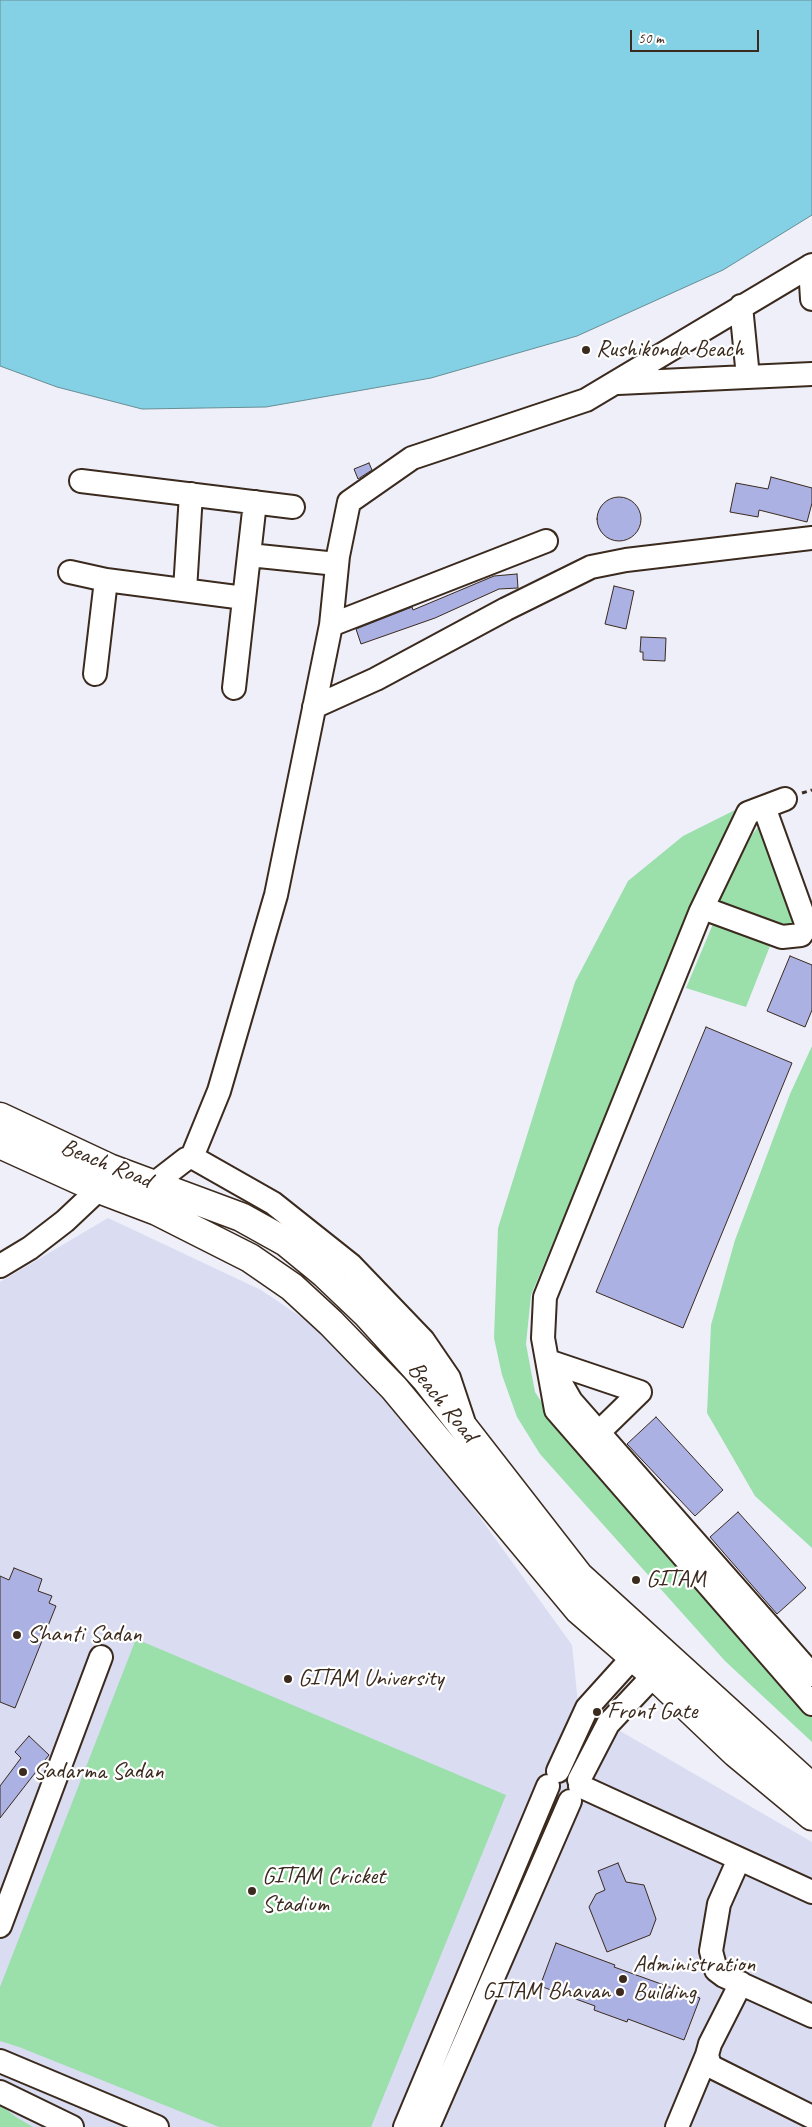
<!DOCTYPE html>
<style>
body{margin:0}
#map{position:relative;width:812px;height:2127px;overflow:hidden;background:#eeeff9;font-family:Caveat,sans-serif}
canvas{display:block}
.scale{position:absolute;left:630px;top:30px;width:129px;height:22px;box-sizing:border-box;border:2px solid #3b2a1e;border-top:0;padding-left:6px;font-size:15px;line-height:18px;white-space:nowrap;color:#3b2a1e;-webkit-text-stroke:4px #fff;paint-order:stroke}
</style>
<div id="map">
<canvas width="812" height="2127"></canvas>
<div class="scale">50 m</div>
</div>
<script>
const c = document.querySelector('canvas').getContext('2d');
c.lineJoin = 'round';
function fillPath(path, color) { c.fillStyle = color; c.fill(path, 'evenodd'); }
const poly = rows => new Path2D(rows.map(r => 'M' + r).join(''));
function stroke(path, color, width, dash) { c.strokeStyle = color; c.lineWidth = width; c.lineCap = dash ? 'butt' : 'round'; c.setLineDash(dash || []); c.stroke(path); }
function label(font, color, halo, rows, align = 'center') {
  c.font = font + ' Caveat,sans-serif'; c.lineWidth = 4.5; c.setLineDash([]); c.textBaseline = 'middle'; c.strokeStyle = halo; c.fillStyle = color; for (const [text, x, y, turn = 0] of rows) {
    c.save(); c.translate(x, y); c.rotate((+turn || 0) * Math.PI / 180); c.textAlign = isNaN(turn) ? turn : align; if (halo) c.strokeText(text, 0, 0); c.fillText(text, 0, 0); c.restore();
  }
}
fillPath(poly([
 [108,1218,261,1290,316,1327,432,1451,572,1645,579,1713,608,1724,812,1842,812,2127,0,2127,0,1282]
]), '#dadcf2');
fillPath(poly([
 [735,810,531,1295,526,1344,535,1392,565,1438,812,1715,812,1742,725,1661,540,1454,517,1417,502,1375,494,1338,498,1228,575,982,628,881,683,836],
 [762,822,797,921,791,929,717,905,752,835],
 [713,924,772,941,746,1007,686,988],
 [812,1046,812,1548,755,1496,707,1413,711,1325,735,1240,790,1094],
 [136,1639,506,1795,371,2127,219,2127,19,2047,0,2041,0,1987],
 [0,2105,16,2117,33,2127,0,2127]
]), '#9bdfab');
const water = poly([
 [0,0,812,0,812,215,723,270,577,336,431,378,266,407,142,409,57,387,0,366,0,0]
]);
fillPath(water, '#84d0e4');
stroke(water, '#678e95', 1);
const building = poly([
 [369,463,372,470,358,479,354,469,369,463],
 [771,477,812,488,812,503,807,522,759,510,758,517,730,512,736,483,768,489,771,477],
 '597 519a22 22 0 1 1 44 0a22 22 0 1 1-44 0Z',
 [517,574,518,588,499,589,435,618,361,644,356,629,412,607,413,610,494,576,517,574],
 [614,586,634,591,626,629,605,624,614,586],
 [641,637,666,638,665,661,643,660,643,652,640,652,641,637],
 [790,956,812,965,812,1010,805,1027,767,1011,790,956],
 [706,1027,792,1063,683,1328,596,1292,706,1027],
 [656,1417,723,1490,695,1516,627,1444,656,1417],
 [738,1512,806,1588,777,1614,710,1537,738,1512],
 [14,1568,42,1579,38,1591,52,1596,49,1603,56,1606,15,1708,0,1702,0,1576,9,1580,14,1568],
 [29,1736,49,1755,0,1818,0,1786,21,1758,15,1752,29,1736],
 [618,1863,626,1882,644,1885,656,1919,650,1935,607,1952,589,1907,596,1894,605,1890,598,1871,618,1863],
 [556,1943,615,1965,614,1967,700,1998,684,2040,628,2019,627,2022,594,2010,595,2006,540,1986,556,1943]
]);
fillPath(building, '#abb1e2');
stroke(building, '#3b2a1e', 1);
const minor = poly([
 [810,266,812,299],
 [741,306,748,377],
 [618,383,812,374],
 [81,481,293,507],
 [249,555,337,564],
 [70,572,106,580,244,598],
 [185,590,191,494],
 [331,625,546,541],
 [95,674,106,580],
 [234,688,255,502],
 [314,707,376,679,506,609,591,567,626,560,812,538],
 [785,799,748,813,700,913,545,1297,543,1338,556,1410,812,1704],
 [703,908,782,937,801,935,807,926,764,807],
 [192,1157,219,1091,276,895,331,625,338,556,349,502,412,458,586,400,812,265],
 [155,1183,186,1159,192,1157,273,1203,351,1265,423,1340,449,1378,463,1420],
 [0,1266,30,1248,65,1221,99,1189,105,1176],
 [548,1361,640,1392,599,1432],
 [555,1373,571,1401,812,1675],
 [558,1771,587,1708,633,1657],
 [579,1780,608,1724,654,1675],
 [580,1786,812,1892],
 [739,1859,719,1904,711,1951,716,1970,724,1976,812,2016],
 [0,1926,101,1657],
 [741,1983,710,2044,707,2055,710,2066,812,2117],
 [0,2061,157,2127],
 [0,2092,72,2127],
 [405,2127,548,1786],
 [428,2127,570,1801],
 [677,2127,707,2055]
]);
const major = poly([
 [0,1117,109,1168,241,1217,286,1242,325,1274,367,1314,425,1378,579,1576,812,1788],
 [0,1144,99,1189,157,1211,250,1258,292,1287,331,1323,394,1388,579,1610,654,1675,736,1753,812,1816]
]);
stroke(minor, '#3b2a1e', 26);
stroke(major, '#3b2a1e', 31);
stroke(poly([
 [802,793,812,790]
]), '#3b2a1e', 3, [5, 4]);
stroke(minor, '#fff', 22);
stroke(major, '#fff', 28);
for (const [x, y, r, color] of [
 [586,350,5,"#3b2a1e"],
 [636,1580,5,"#3b2a1e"],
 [17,1635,5,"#3b2a1e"],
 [288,1679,5,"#3b2a1e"],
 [597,1712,5,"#3b2a1e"],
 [23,1772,5,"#3b2a1e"],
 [252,1891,5,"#3b2a1e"],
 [623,1979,5,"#3b2a1e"],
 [620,1992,5,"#3b2a1e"]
]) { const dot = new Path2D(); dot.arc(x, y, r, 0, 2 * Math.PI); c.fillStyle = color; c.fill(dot); stroke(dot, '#fff', 2); }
label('24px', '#3b2a1e', '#fff', [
 ["Rushikonda Beach",596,350],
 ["GITAM",646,1580],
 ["Shanti Sadan",27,1635],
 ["GITAM University",298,1679],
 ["Front Gate",607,1712],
 ["Sadarma Sadan",33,1772],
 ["GITAM Cricket",262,1877],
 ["Stadium",262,1905],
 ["Administration",633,1965],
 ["Building",633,1993],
 ["GITAM Bhavan",610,1992,"right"]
], 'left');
label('24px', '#3b2a1e', '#fff', [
 ["Beach Road",106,1164,22],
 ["Beach Road",442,1402,51]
]);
</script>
